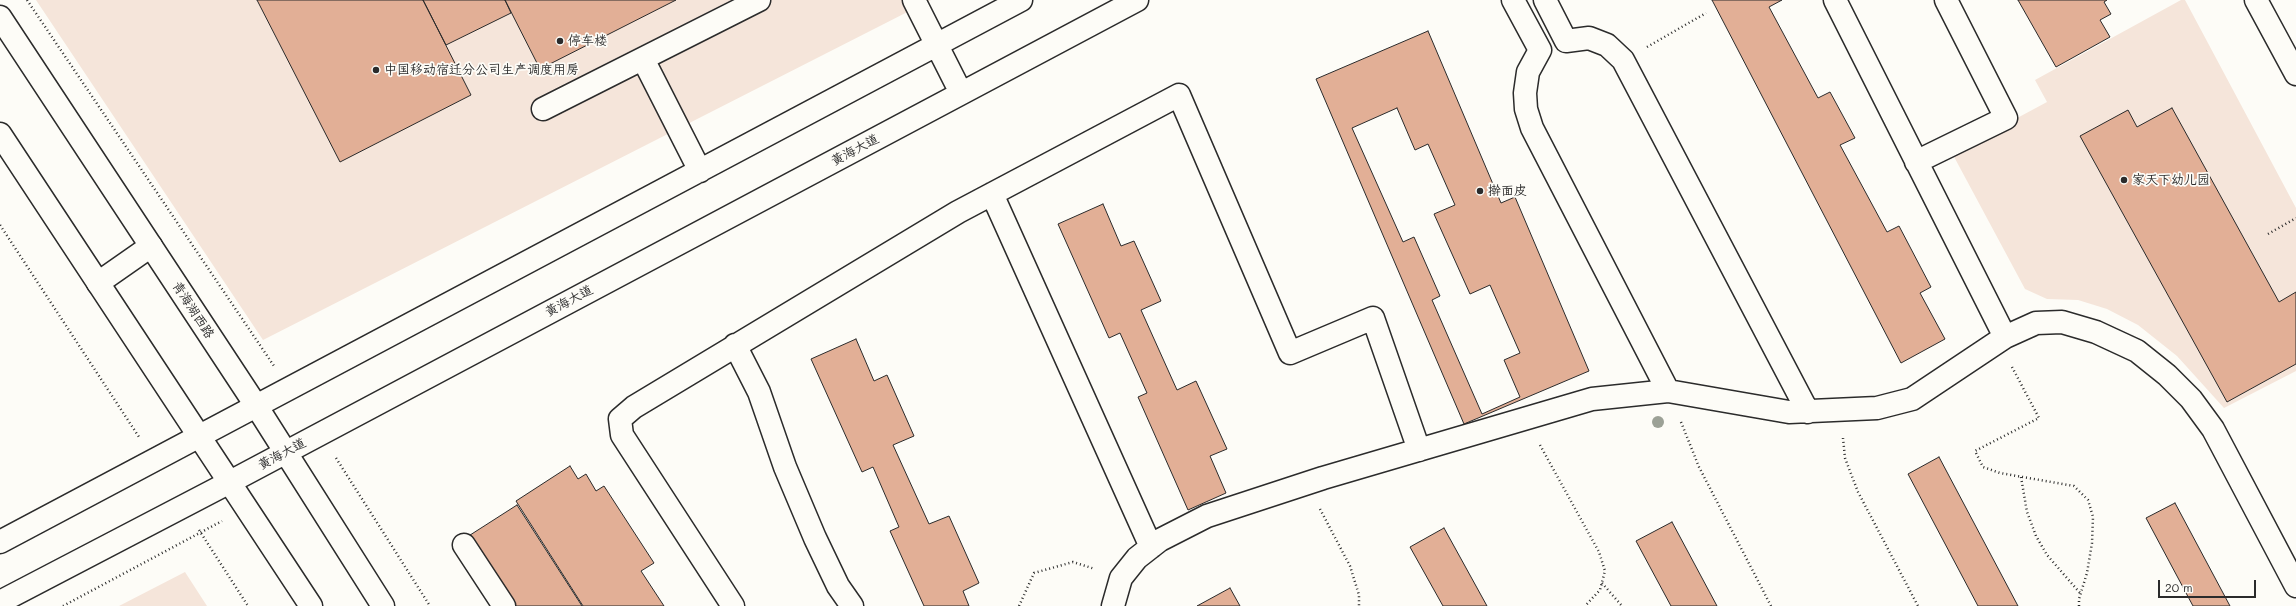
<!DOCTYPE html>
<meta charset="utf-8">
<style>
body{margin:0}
#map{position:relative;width:2296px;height:606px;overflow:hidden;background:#fdfcf7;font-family:Mali,sans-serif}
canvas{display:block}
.scale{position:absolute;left:2158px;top:580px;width:98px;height:18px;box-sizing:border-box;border:2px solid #2b2b2b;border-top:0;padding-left:5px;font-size:12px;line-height:14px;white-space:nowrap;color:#2b2b2b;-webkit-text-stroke:3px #fdfcf7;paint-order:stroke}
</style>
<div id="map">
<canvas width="2296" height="606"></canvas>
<div class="scale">20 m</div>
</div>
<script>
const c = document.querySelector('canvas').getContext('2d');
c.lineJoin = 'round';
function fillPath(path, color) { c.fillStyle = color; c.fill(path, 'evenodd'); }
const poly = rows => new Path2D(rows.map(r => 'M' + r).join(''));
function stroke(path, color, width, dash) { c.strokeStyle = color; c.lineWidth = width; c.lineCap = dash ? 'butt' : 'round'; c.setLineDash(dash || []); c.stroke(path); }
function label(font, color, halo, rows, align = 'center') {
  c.font = font + ' Mali,"LXGW WenKai TC",sans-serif'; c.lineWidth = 3.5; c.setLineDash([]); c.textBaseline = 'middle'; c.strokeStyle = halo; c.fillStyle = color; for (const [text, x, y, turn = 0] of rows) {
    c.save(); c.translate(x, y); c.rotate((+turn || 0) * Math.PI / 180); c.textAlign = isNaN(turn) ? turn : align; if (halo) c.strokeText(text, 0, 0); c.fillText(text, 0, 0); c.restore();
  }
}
fillPath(poly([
 [36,0,931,0,263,340],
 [2181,0,2185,0,2296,208,2296,371,2224,408,2177,356,2138,325,2107,309,2078,300,2047,299,2025,289,1952,153,2047,102,2035,80],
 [185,572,207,606,119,606]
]), '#f5e5da');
const building = poly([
 [257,0,423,0,471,95,340,162,257,0],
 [423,0,505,0,511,13,446,45,423,0],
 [505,0,676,0,540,69,505,0],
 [1712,0,1782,0,1769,7,1818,98,1830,92,1855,138,1840,145,1887,232,1899,226,1931,287,1920,293,1945,339,1901,363,1712,0],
 [2018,0,2107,0,2104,2,2111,14,2100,20,2110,37,2056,67,2018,0],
 [1428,31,1501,203,1515,197,1589,371,1464,424,1316,79,1428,31],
 [1397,108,1415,150,1428,144,1455,205,1434,214,1470,294,1490,285,1520,353,1504,360,1520,397,1482,414,1432,300,1440,296,1414,237,1403,242,1352,128,1397,108],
 [2172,108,2279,302,2296,292,2296,364,2227,402,2080,136,2128,110,2137,127,2172,108],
 [1103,204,1121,246,1134,241,1161,301,1141,310,1177,390,1196,381,1227,449,1210,456,1226,493,1188,510,1138,397,1147,393,1120,333,1109,338,1058,224,1103,204],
 [856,339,874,381,887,375,914,436,893,445,929,524,949,516,979,583,963,591,969,606,924,606,890,531,899,527,873,467,862,472,811,359,856,339],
 [1939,457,2018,606,1978,606,1908,474,1939,457],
 [570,466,578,479,586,474,596,491,604,486,654,563,641,571,664,606,583,606,516,501,570,466],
 [2175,503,2230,606,2193,606,2146,518,2175,503],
 [517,505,582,606,512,606,467,537,517,505],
 [1672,522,1717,606,1671,606,1636,541,1672,522],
 [1444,528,1487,606,1443,606,1410,547,1444,528],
 [1230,588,1240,606,1197,606,1230,588]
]);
fillPath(building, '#e2af96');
stroke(building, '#2b2b2b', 1);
const minor = poly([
 [914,0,961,93],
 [1513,0,1540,50,1528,72,1525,93,1526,109,1532,128,1668,391],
 [1545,0,1566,41,1589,38,1607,45,1623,60,1808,412],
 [1835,0,2005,337],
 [2256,0,2296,74],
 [643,59,700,171],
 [543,109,759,0],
 [1916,162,2006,118,1946,0],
 [992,194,1151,547],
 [98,283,151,246],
 [735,345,759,392,785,467,815,538,838,586,852,606],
 [0,542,1021,0],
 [464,545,504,606],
 [0,602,230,482,1137,0],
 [733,606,622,435,620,419,634,407,958,212,1179,95,1290,353,1373,318,1419,450],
 [1113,606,1121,578,1137,558,1160,540,1207,516,1323,478,1592,399,1668,391,1789,412,1877,408,1912,399,2005,337,2036,323,2062,322,2096,332,2137,351,2167,375,2191,399,2213,429,2296,586]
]);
const major = poly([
 [0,17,257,407,383,606],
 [0,134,311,606]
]);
stroke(minor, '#2b2b2b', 25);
stroke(major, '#2b2b2b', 25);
stroke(poly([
 [27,0,274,366],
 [1647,47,1706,13],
 [0,225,139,437],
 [2268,234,2296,218],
 [2012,367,2039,418,1975,451,1983,467,2000,473,2074,486,2088,500,2093,517,2092,543,2087,573,2079,599,2079,606],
 [1681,422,1699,467,1771,606],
 [1843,438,1845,458,1858,492,1918,606],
 [1540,445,1599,552,1605,571,1600,590,1585,606],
 [336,458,430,606],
 [2021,477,2027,512,2036,536,2047,555,2080,593],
 [1320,509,1350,566,1359,595,1359,606],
 [199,530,248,606],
 [1602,583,1622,606],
 [63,606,222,521],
 [1019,606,1034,573,1073,562,1095,569]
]), '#2b2b2b', 2.5, [1, 3]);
stroke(minor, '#fdfcf7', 22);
stroke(major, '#fdfcf7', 22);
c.fillStyle = '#9ca196';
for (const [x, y] of [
 [1658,422]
]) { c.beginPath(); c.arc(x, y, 6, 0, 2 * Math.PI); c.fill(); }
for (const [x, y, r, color] of [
 [560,41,4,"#2b2b2b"],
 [376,70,4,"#2b2b2b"],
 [2124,180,4,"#2b2b2b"],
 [1480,191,4,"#2b2b2b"]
]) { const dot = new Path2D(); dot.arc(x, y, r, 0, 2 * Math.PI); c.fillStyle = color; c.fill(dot); stroke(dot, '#fdfcf7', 1.5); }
label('13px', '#2b2b2b', '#fdfcf7', [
 ["停车楼",568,41],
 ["中国移动宿迁分公司生产调度用房",384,70],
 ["家天下幼儿园",2132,180],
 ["擀面皮",1488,191]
], 'left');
label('13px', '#2b2b2b', '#fdfcf7', [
 ["黄海大道",855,150,-28],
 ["黄海大道",569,301,-28],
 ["青海湖西路",193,310,57],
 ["黄海大道",282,454,-28]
]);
</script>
